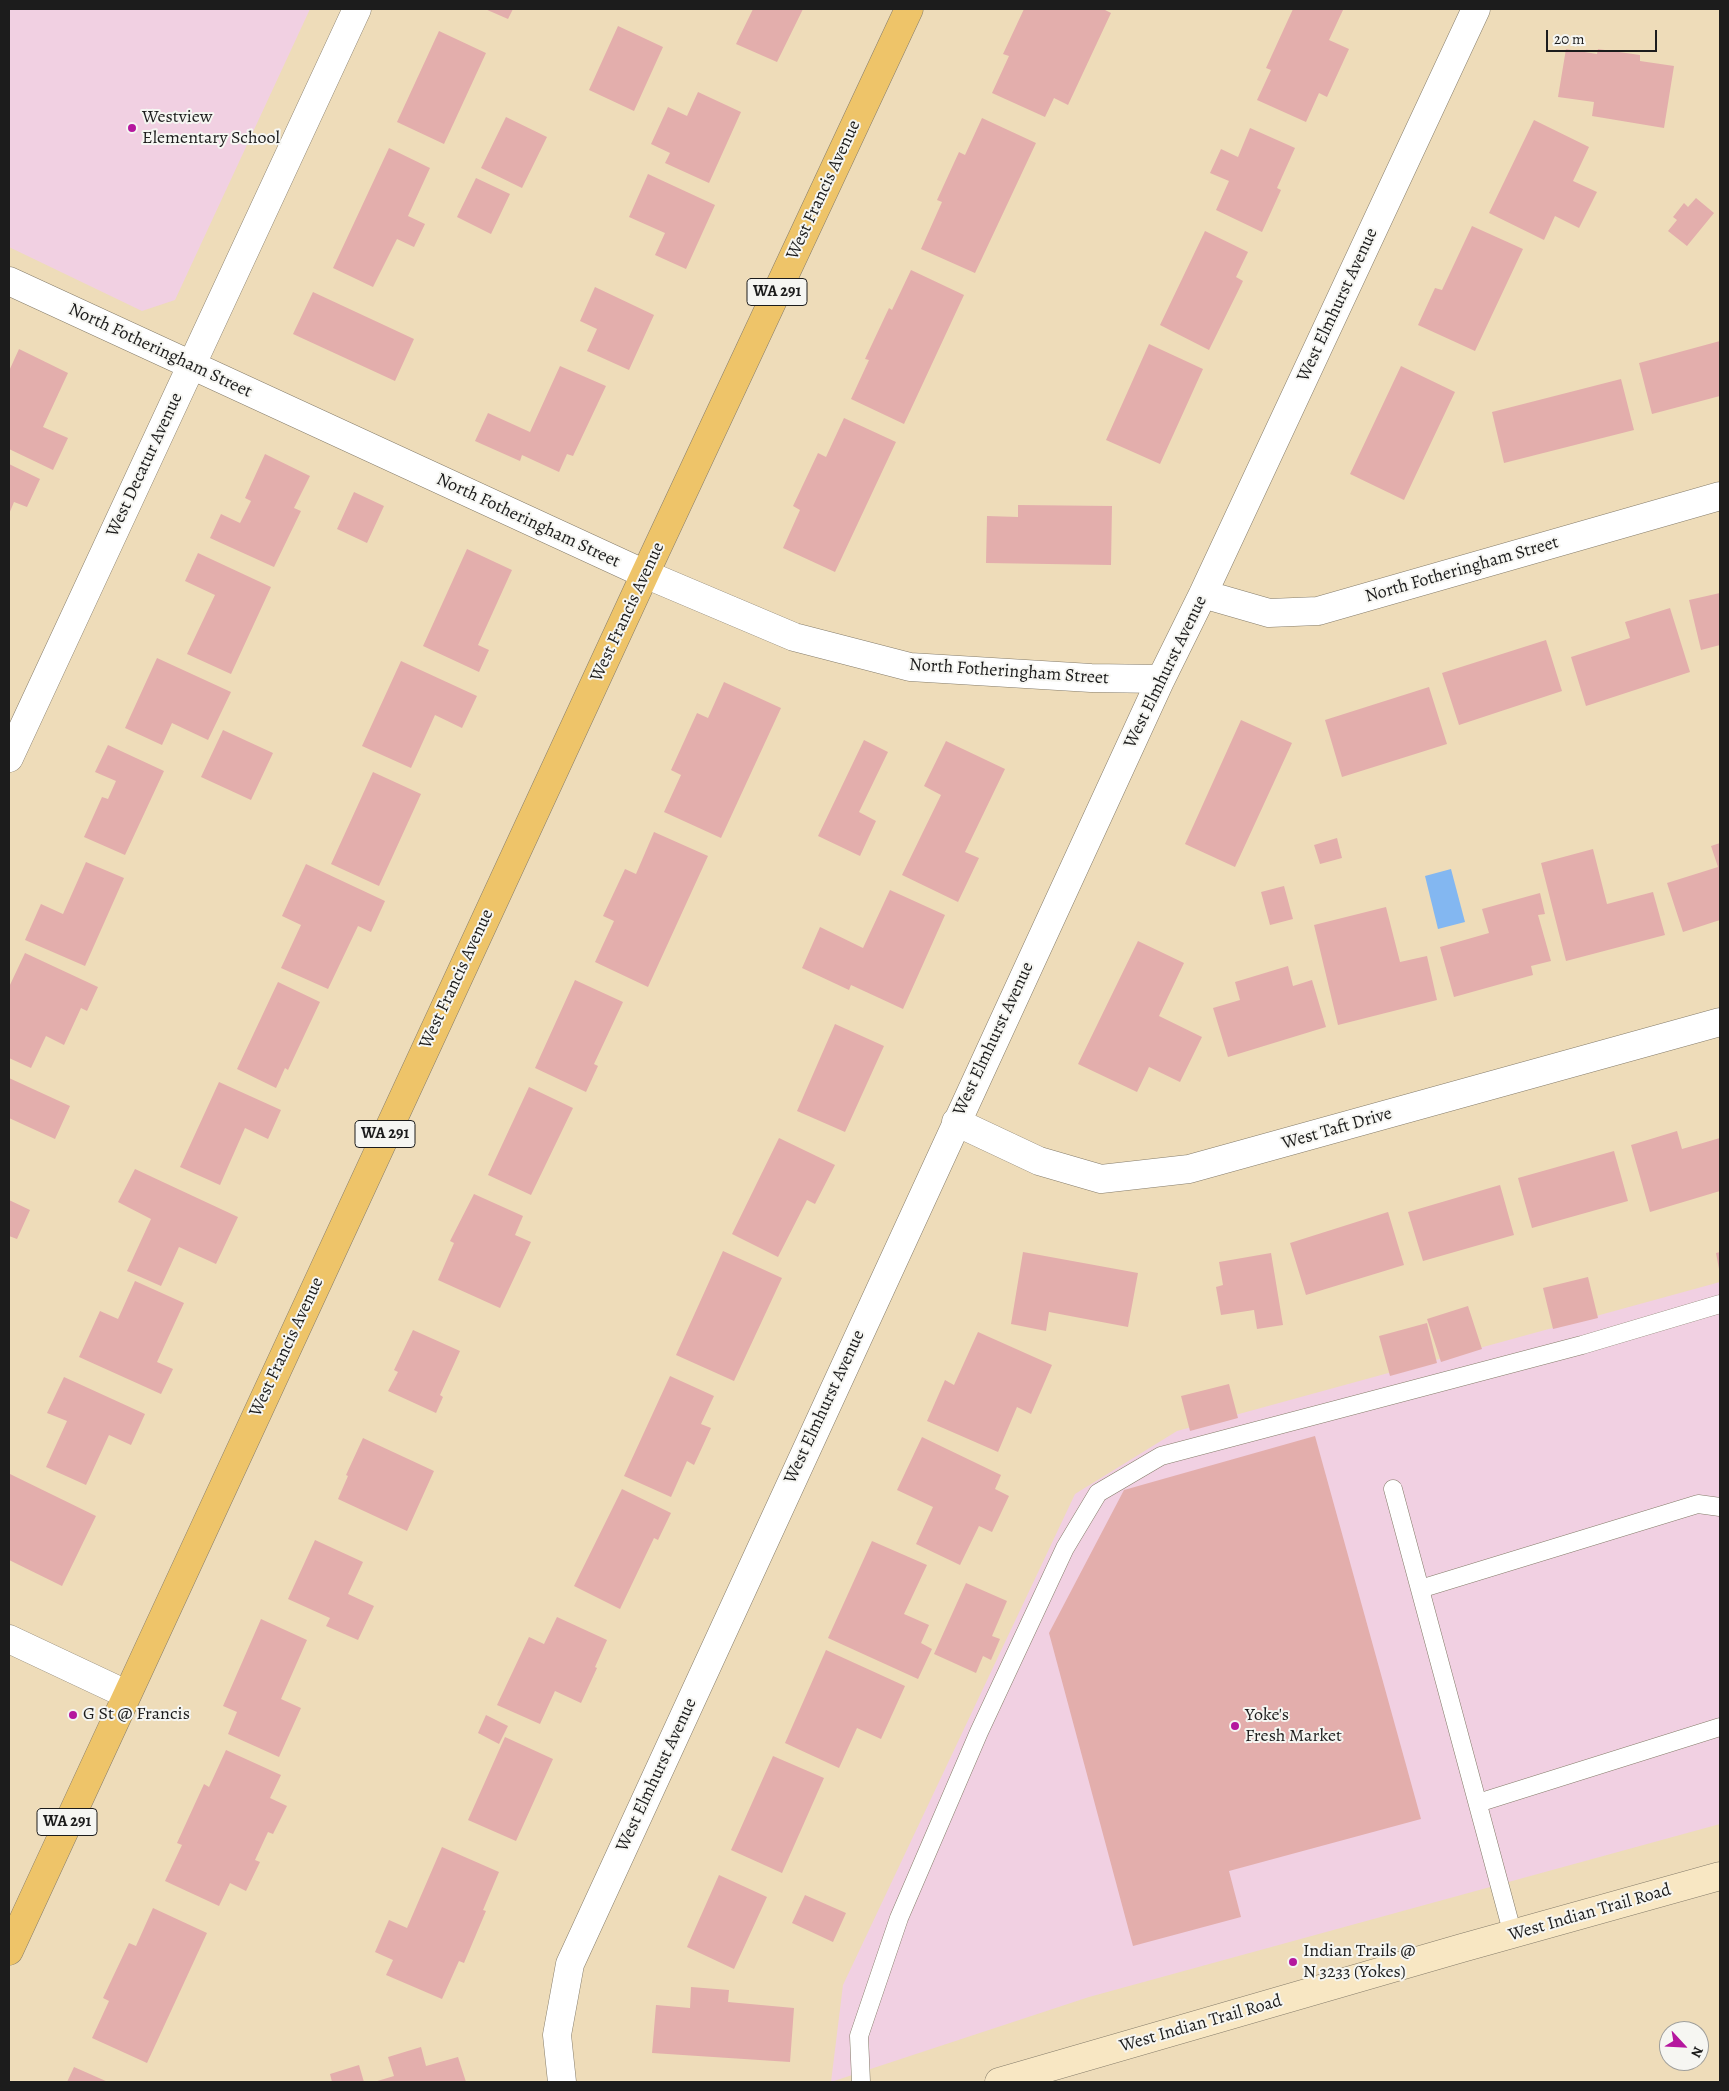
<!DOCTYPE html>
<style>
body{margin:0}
#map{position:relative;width:1729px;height:2091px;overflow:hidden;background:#eedcb9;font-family:Alegreya,serif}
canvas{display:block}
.frame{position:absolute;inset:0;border:10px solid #1c1c1c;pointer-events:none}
.north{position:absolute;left:1659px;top:2021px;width:50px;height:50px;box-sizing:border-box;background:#f6f6f2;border:1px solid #9f9f9c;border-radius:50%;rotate:115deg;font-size:14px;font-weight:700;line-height:20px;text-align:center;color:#1c1c1c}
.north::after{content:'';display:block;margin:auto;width:18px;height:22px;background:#b5179e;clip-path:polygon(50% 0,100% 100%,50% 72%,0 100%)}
.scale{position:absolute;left:1546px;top:30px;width:111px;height:22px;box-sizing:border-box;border:2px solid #1c1c1c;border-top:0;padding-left:6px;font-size:15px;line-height:18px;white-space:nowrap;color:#1c1c1c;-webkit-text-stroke:4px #f6f6f2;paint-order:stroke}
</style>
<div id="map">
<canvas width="1729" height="2091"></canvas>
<div class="frame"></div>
<div class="north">N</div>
<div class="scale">20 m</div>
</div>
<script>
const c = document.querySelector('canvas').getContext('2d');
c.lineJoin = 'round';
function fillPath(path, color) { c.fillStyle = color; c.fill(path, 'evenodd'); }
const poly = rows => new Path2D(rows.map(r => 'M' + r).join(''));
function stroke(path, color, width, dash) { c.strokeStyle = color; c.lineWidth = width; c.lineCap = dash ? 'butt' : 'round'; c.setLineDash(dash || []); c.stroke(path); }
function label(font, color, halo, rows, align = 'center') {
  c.font = font + ' Alegreya,serif'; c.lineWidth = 4; c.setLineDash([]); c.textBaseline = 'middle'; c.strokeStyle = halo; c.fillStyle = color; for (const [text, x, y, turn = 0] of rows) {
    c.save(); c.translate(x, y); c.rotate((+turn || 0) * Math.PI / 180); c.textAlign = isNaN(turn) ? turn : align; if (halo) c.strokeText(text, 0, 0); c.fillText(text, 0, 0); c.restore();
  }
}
fillPath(poly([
 [9,9,310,9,175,300,142,311,9,247],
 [1720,1282,1720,1824,1089,1997,831,2082,843,1985,1075,1494,1177,1431]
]), '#f1d0e2');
fillPath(poly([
 [1451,869,1465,922,1438,929,1425,876]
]), '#83b7f1');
fillPath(poly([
 [485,9,513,9,508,19],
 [753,9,803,9,777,62,736,44],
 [1024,9,1103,9,1111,13,1068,105,1054,98,1045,117,992,93,1009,56,1003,54],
 [1293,9,1343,10,1329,40,1349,49,1327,97,1319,93,1306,122,1257,100,1271,70,1266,68],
 [618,26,663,47,634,111,589,90],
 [439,31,486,53,444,144,397,122],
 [1566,49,1597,54,1598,49,1640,55,1640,61,1674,66,1664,128,1592,116,1594,102,1558,97],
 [698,92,741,112,709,183,665,163,670,153,651,144,668,107,687,116],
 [506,117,547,137,522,188,481,168],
 [982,118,1036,143,975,273,921,249,942,202,937,200,959,152,965,155],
 [1534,120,1589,147,1573,181,1597,192,1579,228,1555,216,1544,240,1489,213],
 [1250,128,1295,148,1277,188,1281,190,1262,232,1216,210,1229,181,1210,173,1221,149,1238,157],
 [389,148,430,168,408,216,425,224,414,247,397,239,373,287,333,268],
 [648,174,715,205,686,269,655,255,665,233,629,217],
 [476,178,510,194,491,234,457,217],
 [1696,198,1714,213,1687,246,1668,231,1677,220,1673,217,1684,203,1688,207],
 [1472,226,1523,249,1475,351,1418,325,1435,288,1442,290],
 [1205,231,1248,252,1236,277,1243,281,1209,350,1160,325],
 [911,270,964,295,904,424,851,399,869,360,865,359,889,308,892,310],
 [595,287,654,315,629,370,587,351,597,329,580,321],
 [313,292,414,339,395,381,293,334],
 [1720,341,1720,396,1652,414,1639,363],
 [1149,344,1203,369,1160,464,1106,440],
 [19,349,68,373,43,427,68,438,53,470,9,449,9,371],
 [560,366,606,386,573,456,567,454,559,472,522,455,520,461,475,441,488,413,530,432],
 [1401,366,1455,392,1404,500,1350,474],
 [1621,379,1634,430,1504,463,1492,412],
 [844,418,896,442,835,572,783,548,800,510,793,506,818,453,826,457],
 [265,454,310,476,294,508,301,511,274,567,210,538,221,514,240,523,251,501,245,498],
 [9,464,40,479,27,507,14,502,9,514],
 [354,492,384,506,367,543,337,529],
 [1018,505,1112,506,1111,565,986,563,987,516,1018,517],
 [467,549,512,570,478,645,489,650,479,672,423,646],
 [198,553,271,587,231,674,187,654,215,595,185,581],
 [1720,593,1720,645,1701,650,1689,600],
 [1670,608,1690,672,1586,706,1571,657,1630,638,1625,622],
 [1546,640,1562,691,1459,725,1442,673],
 [157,658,231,692,208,740,172,723,162,745,125,728],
 [401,661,477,696,462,728,435,715,411,768,362,746],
 [724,682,781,708,721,838,664,812,681,775,671,770,697,713,708,718],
 [1429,687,1447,744,1342,777,1325,720],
 [1241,720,1292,743,1235,867,1185,844],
 [223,730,273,753,251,800,201,777],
 [864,740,888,752,859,812,876,821,860,856,818,836],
 [946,741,1005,769,965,852,979,858,958,902,902,875,941,795,924,786],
 [108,745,164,771,125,855,84,837,102,797,108,799,116,781,95,772],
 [373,772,421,794,379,886,331,864],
 [654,832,708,856,648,987,595,962,614,921,603,916,625,869,636,874],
 [1337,838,1342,858,1320,864,1314,845],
 [1720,843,1720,920,1683,932,1667,883,1718,867,1711,846],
 [1593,849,1607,904,1653,892,1665,935,1566,961,1541,863],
 [86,862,124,878,85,966,25,940,41,904,63,914],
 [306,864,385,901,371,932,358,926,328,989,281,968,301,925,282,916],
 [1284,886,1293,919,1270,925,1261,892],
 [890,890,945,915,903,1009,851,985,849,990,802,968,820,927,863,948],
 [1540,893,1545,914,1538,915,1551,961,1531,966,1533,975,1454,997,1440,947,1489,933,1482,909],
 [1386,907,1400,962,1427,956,1437,1000,1338,1025,1314,925],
 [1138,941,1184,963,1159,1016,1202,1037,1180,1082,1149,1067,1137,1092,1078,1064],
 [25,953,98,987,87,1011,81,1008,64,1045,46,1036,31,1068,9,1058,9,987],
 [1288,966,1293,986,1312,980,1326,1027,1228,1057,1213,1008,1240,1000,1235,982],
 [575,980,623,1002,594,1064,598,1066,586,1092,535,1068],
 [278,982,320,1002,288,1070,285,1068,276,1088,237,1069],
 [835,1024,884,1046,845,1132,797,1111],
 [9,1078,70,1106,55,1139,9,1118],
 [219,1082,281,1110,268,1139,245,1128,220,1185,180,1167],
 [529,1087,573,1108,531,1195,488,1175],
 [1677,1131,1682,1149,1720,1138,1720,1191,1650,1212,1631,1145],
 [779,1138,835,1165,815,1204,807,1200,778,1257,732,1234],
 [1614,1151,1628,1201,1532,1228,1518,1178],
 [135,1169,238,1217,216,1264,179,1247,161,1286,127,1271,151,1219,118,1202],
 [1500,1185,1514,1235,1423,1261,1408,1212],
 [474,1194,523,1216,515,1235,531,1242,500,1308,438,1280,454,1243,450,1241],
 [9,1200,30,1210,17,1239,9,1236],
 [1388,1212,1404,1265,1306,1295,1290,1243],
 [723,1251,782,1278,734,1381,676,1355],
 [1023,1252,1138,1273,1128,1327,1049,1312,1046,1331,1011,1324],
 [1720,1252,1720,1269,1719,1269,1716,1253],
 [1271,1253,1283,1325,1257,1329,1254,1310,1221,1315,1216,1287,1223,1285,1219,1262],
 [1588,1277,1598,1318,1553,1329,1543,1288],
 [135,1281,184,1303,157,1362,173,1369,161,1394,79,1357,100,1311,118,1319],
 [1468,1306,1482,1349,1441,1362,1427,1319],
 [1427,1323,1437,1363,1390,1376,1379,1336],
 [413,1330,460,1351,440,1395,443,1397,436,1413,388,1391,398,1372,394,1370],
 [978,1332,1052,1365,1031,1414,1017,1407,998,1452,927,1421,945,1380,954,1385],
 [670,1376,714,1396,701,1424,711,1428,694,1465,687,1461,671,1497,624,1476],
 [64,1377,145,1414,131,1445,109,1435,86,1485,46,1467,67,1421,47,1413],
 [1229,1384,1238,1418,1190,1431,1181,1396],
 [1315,1436,1421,1819,1229,1871,1241,1917,1133,1946,1049,1633,1124,1490],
 [922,1437,1001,1475,995,1489,1009,1496,992,1532,979,1526,960,1565,916,1544,933,1507,897,1490],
 [363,1438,434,1471,407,1531,338,1499,348,1476,346,1475],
 [10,1474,96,1516,62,1586,9,1560],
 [622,1489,671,1513,658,1540,654,1538,620,1609,574,1586],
 [315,1540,363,1562,348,1594,374,1606,358,1640,326,1626,330,1618,288,1599],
 [872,1541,927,1565,904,1614,929,1625,921,1643,932,1649,918,1679,828,1638],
 [966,1583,1007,1601,992,1636,1000,1639,991,1660,983,1656,976,1673,934,1654],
 [557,1617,607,1640,595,1667,597,1668,581,1703,555,1691,540,1724,497,1705,529,1637,544,1644],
 [261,1619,307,1640,281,1699,301,1708,279,1757,228,1734,237,1712,223,1706],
 [826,1650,905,1686,881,1739,857,1728,839,1768,785,1743],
 [486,1715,508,1726,499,1744,478,1733],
 [505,1737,553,1759,516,1841,468,1820],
 [226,1750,281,1775,270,1798,287,1806,273,1834,268,1832,255,1860,260,1862,246,1891,230,1883,219,1906,165,1881,182,1845,177,1843,204,1784,209,1787],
 [773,1756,824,1778,782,1873,731,1850],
 [442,1847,499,1872,483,1910,486,1911,464,1963,459,1961,442,1999,386,1975,393,1960,375,1952,389,1920,407,1928],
 [719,1875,767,1897,734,1969,687,1947],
 [805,1895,846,1913,833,1942,792,1923],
 [153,1908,207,1933,147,2063,92,2038,109,2001,103,1998,129,1943,136,1946],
 [691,1987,729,1990,728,2002,794,2008,790,2062,652,2053,656,2005,690,2008],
 [421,2047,426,2066,458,2057,466,2082,374,2082,394,2076,388,2057],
 [359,2065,364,2082,332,2082,330,2074],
 [74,2067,108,2082,67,2082]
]), '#e3aeac');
const lane = poly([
 [1393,1489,1513,1935],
 [1420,1589,1698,1504,1720,1507],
 [1478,1803,1720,1727],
 [861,2082,859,2036,899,1918,979,1732,1065,1548,1098,1493,1161,1456,1582,1345,1720,1304]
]);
const street = poly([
 [9,281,645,574,794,637,910,667,1091,678,1161,679],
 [1203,594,1269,613,1318,611,1720,496],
 [9,758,357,9],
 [956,1122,1039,1161,1101,1179,1189,1169,1720,1022],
 [9,1639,126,1694],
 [562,2082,557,2035,570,1964,1161,679,1203,594,1476,9]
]);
const secondary = poly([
 [999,2082,1462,1948,1720,1876]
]);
const primary = poly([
 [9,1951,645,574,909,9]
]);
stroke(lane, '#857c6a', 19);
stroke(street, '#857c6a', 29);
stroke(secondary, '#857c6a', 29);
stroke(primary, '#857c6a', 29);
stroke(lane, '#fff', 18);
stroke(street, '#fff', 28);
stroke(secondary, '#f8e7c3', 28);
stroke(primary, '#eec469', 28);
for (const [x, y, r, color] of [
 [132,128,5,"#b5179e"],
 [73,1715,5,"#b5179e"],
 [1235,1726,5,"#b5179e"],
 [1293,1962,5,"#b5179e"]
]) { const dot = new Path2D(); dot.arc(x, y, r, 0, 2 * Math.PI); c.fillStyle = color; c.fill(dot); stroke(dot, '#f6f6f2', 2); }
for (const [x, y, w] of [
 [777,292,60],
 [385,1134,60],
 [67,1822,60]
]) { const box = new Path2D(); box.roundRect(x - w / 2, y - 13.5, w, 27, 4); c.fillStyle = '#f6f6f2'; c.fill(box); stroke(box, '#1c1c1c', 1); }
label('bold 16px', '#1c1c1c', null, [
 ["WA 291",777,292],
 ["WA 291",385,1134],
 ["WA 291",67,1822]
]);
label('18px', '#1c1c1c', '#f6f6f2', [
 ["Westview",142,118],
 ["Elementary School",142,139],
 ["G St @ Francis",83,1715],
 ["Yoke's",1245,1716],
 ["Fresh Market",1245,1737],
 ["Indian Trails @",1303,1952],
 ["N 3233 (Yokes)",1303,1973]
], 'left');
label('18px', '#1c1c1c', '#f6f6f2', [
 ["West Francis Avenue",824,190,-65],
 ["West Elmhurst Avenue",1338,305,-65],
 ["North Fotheringham Street",160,351,25],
 ["West Decatur Avenue",145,465,-65],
 ["North Fotheringham Street",528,521,25],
 ["North Fotheringham Street",1462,570,-16],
 ["West Francis Avenue",628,612,-65],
 ["North Fotheringham Street",1009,672,4],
 ["West Elmhurst Avenue",1166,672,-64],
 ["West Francis Avenue",457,979,-65],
 ["West Elmhurst Avenue",994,1039,-65],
 ["West Taft Drive",1337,1129,-16],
 ["West Francis Avenue",287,1347,-65],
 ["West Elmhurst Avenue",825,1407,-65],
 ["West Elmhurst Avenue",657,1775,-65],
 ["West Indian Trail Road",1590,1913,-16],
 ["West Indian Trail Road",1201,2024,-16]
]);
</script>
